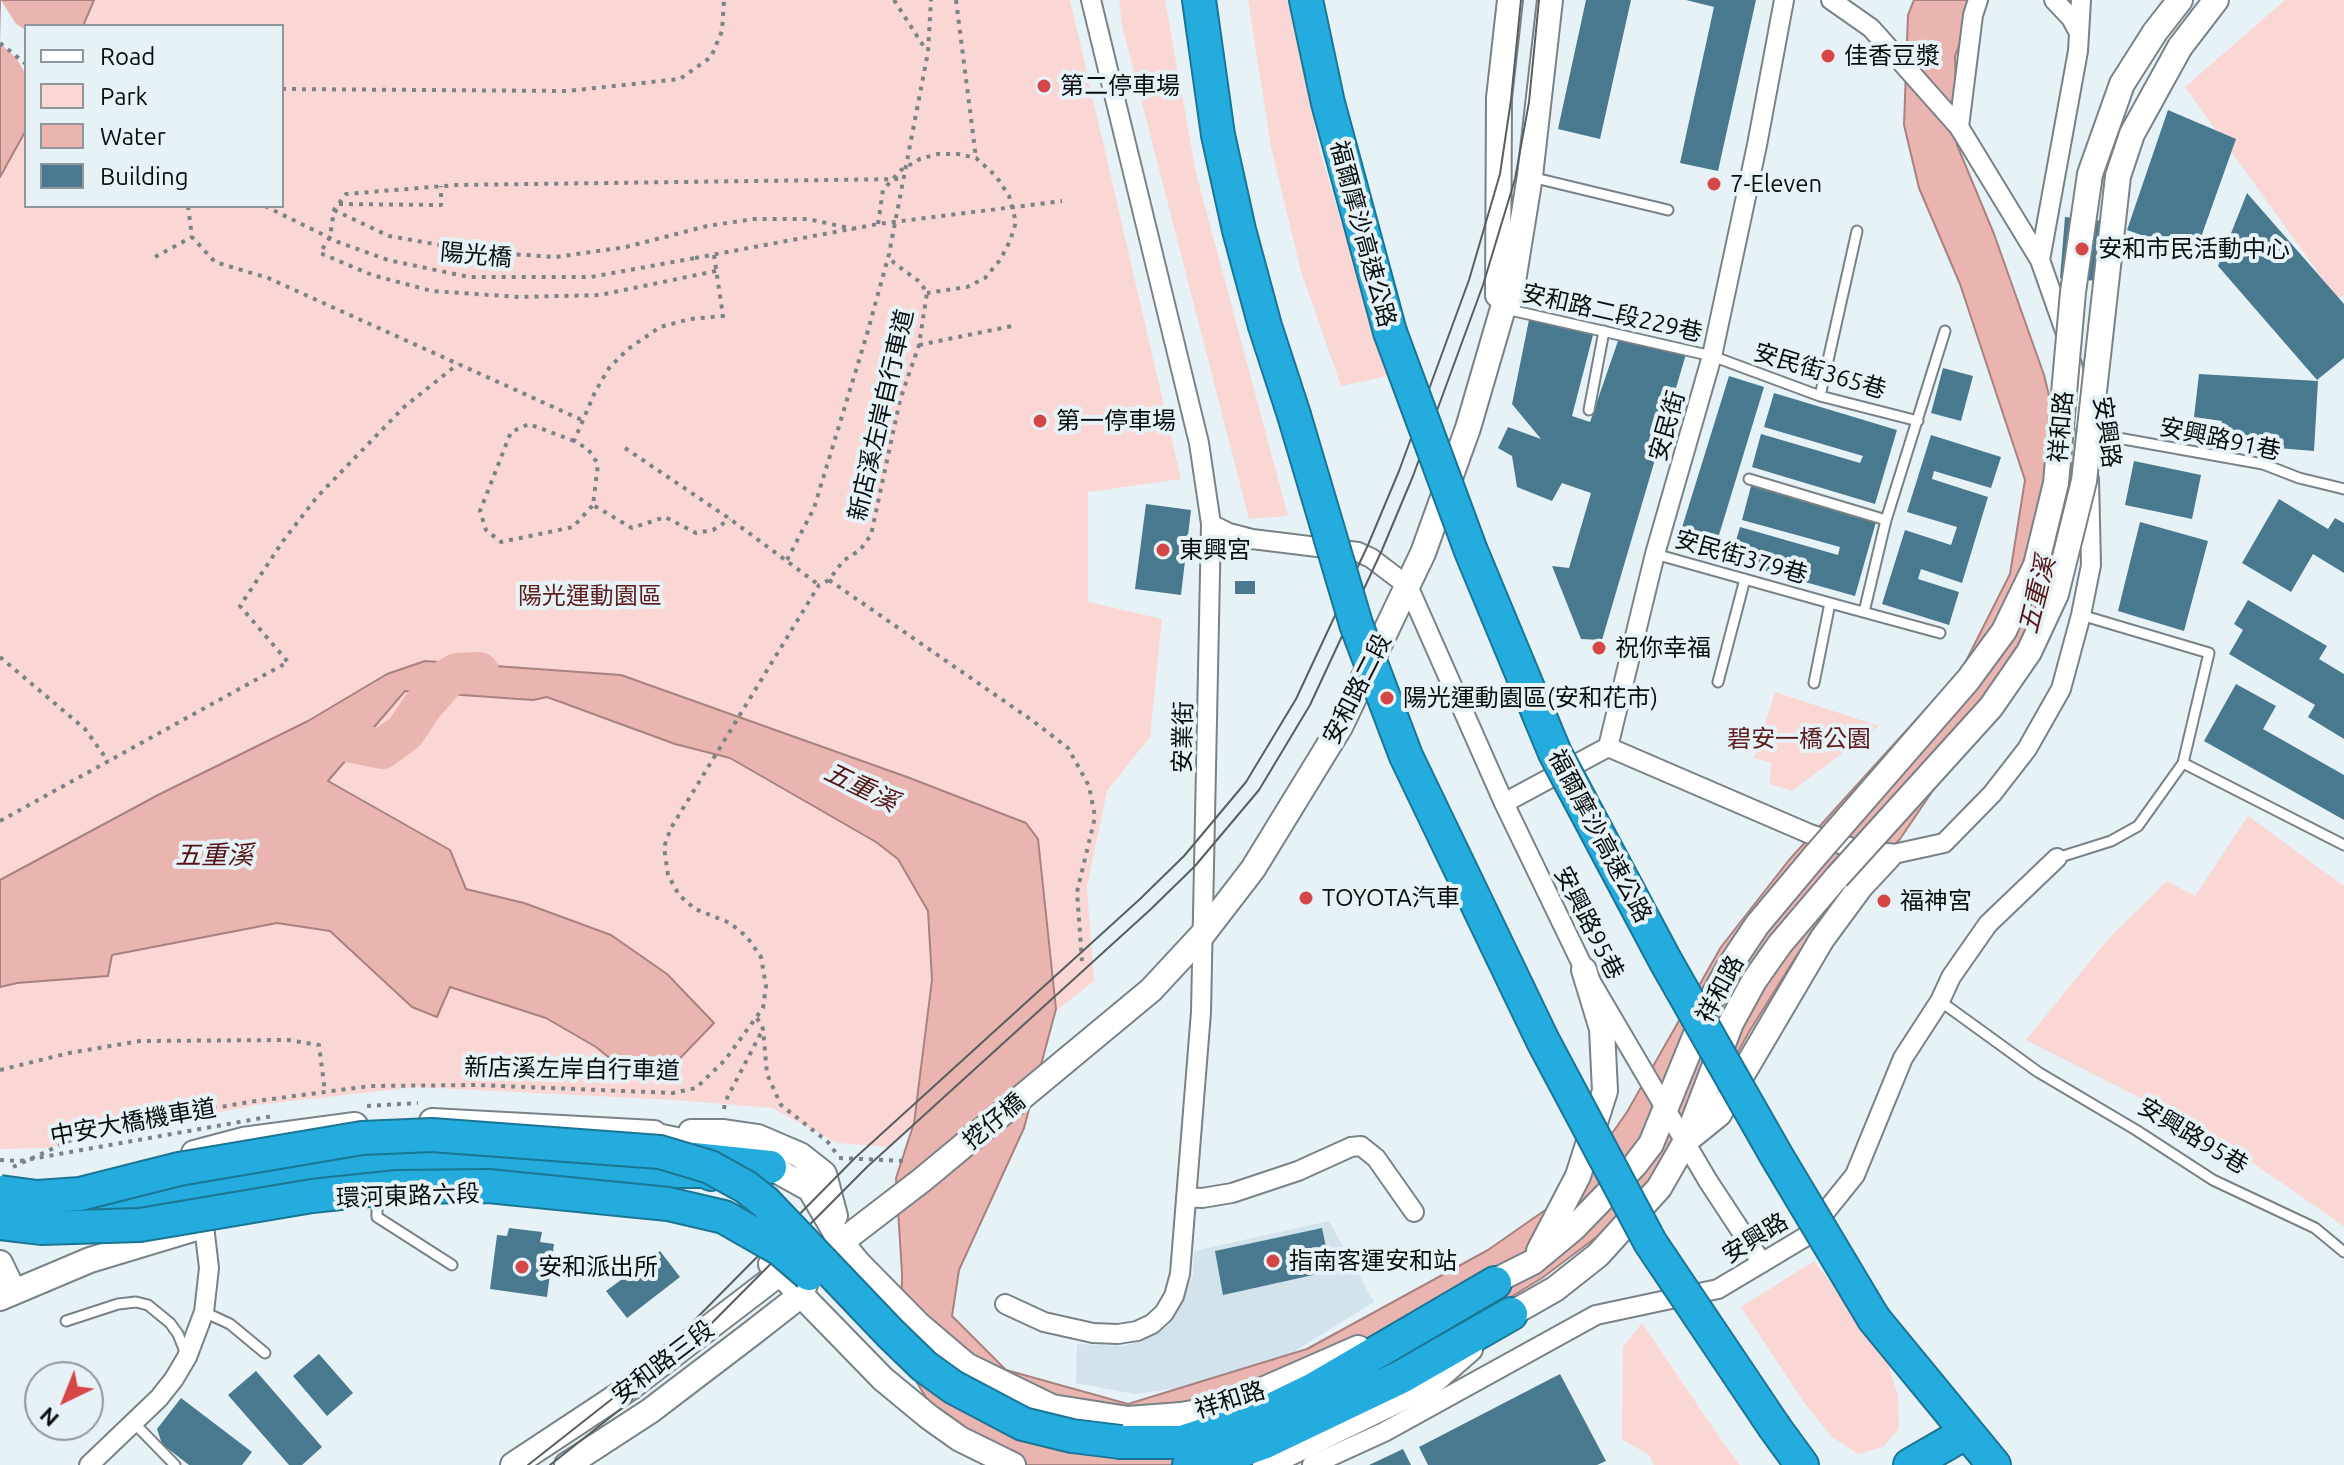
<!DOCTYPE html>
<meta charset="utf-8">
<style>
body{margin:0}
#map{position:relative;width:2344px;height:1465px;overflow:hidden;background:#e7f2f7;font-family:Ubuntu,sans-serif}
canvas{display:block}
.legend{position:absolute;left:24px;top:24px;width:260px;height:184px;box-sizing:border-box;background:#e7f2f7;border:2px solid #8f979b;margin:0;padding:10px 14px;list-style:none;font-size:24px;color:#0b0e10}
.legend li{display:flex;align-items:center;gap:16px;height:40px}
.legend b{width:40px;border:2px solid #8f979b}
.north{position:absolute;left:24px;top:1361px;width:80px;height:80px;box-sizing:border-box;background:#e7f2f7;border:2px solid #8f979b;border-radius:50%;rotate:223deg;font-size:22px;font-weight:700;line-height:32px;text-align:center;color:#0b0e10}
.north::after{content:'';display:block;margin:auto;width:28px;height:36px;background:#d54647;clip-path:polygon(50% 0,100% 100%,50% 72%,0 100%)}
</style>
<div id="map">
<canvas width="2344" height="1465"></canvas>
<ul class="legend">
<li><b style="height:10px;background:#fff"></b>Road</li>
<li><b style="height:22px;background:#fad7d4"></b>Park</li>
<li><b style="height:22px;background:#eab4b0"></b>Water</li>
<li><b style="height:22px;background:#48798e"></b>Building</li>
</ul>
<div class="north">N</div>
</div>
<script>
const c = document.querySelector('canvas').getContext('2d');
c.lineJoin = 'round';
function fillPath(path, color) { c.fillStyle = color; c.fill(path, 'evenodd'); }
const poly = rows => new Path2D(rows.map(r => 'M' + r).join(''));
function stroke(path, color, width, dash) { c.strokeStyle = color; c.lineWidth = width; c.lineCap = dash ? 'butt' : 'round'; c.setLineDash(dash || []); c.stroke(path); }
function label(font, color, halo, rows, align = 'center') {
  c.font = font + ' Ubuntu,"Noto Sans TC",sans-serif'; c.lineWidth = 8; c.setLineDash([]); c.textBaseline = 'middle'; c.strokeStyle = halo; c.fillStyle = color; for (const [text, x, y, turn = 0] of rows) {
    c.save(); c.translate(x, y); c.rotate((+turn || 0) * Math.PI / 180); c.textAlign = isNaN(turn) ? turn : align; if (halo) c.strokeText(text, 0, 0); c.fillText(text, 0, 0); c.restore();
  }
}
fillPath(poly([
 [1329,1221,1374,1302,1290,1354,1187,1387,1135,1394,1076,1383,1077,1344,1124,1346,1141,1341,1157,1333,1171,1320,1182,1303,1193,1275,1194,1251]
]), '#d2e3ec');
fillPath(poly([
 [0,0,1070,0,1181,479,1088,492,1088,602,1162,619,1150,737,1107,791,1087,887,1094,981,914,1123,888,1147,837,1143,772,1108,675,1100,416,1087,256,1105,44,1148,0,1149],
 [26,26,282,26,282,206,26,206],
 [1119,0,1165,0,1196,173,1288,516,1249,519,1122,25],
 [1248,0,1289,0,1320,151,1388,376,1341,386,1301,271,1271,147],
 [2285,0,2344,0,2344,295,2337,299,2185,87],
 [1775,692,1879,726,1792,791,1770,784,1771,763,1754,758],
 [2248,816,2344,886,2344,1226,2209,1133,2026,1040,2109,938,2167,881,2195,896],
 [1814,1261,1886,1357,1898,1396,1899,1429,1883,1447,1858,1454,1832,1437,1805,1404,1741,1307],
 [1642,1323,1724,1444,1740,1465,1654,1465,1649,1455,1622,1439,1623,1347]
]), '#fad7d4');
const water = poly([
 [0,0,94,0,83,26,26,26,26,130,0,177,0,0],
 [1914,0,1977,0,1955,56,1957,145,1994,234,2044,375,2074,497,2072,563,2049,640,2004,710,1940,780,1900,839,1797,955,1749,1032,1663,1187,1542,1278,1263,1448,1194,1465,1013,1465,932,1407,901,1357,902,1273,896,1178,914,1123,932,980,928,911,898,859,876,842,730,758,675,744,547,697,533,700,405,691,328,781,450,850,466,889,524,903,611,935,667,974,714,1023,661,1078,633,1077,596,1047,546,1018,450,987,437,1017,412,1007,330,931,277,923,112,955,108,976,17,983,0,987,0,880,158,795,308,721,387,674,425,661,621,675,907,777,1026,823,1038,839,1056,1009,1024,1128,959,1270,952,1316,1006,1370,1128,1404,1307,1349,1488,1250,1571,1192,1627,1112,1721,947,1789,860,1962,669,2010,574,2025,480,1960,284,1919,188,1904,125,1908,15,1914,0]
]);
fillPath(water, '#eab4b0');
stroke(water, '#a78280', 2);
fillPath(poly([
 [1,0,16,24,26,30,26,75,17,59,0,43]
]), '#e7f2f7');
stroke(poly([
 [310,751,329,738,382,749,405,732,424,704,445,680,457,673,479,672]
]), '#eab4b0', 40);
fillPath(poly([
 [1586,0,1631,0,1600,139,1558,129],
 [1686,0,1756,0,1718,171,1680,163,1714,7],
 [2168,110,2236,139,2195,254,2127,230],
 [2247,193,2344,304,2344,358,2317,380,2218,266],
 [2065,217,2103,221,2098,281,2060,278],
 [1529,320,1593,335,1572,416,1590,422,1619,338,1686,354,1602,640,1581,639,1552,566,1569,568,1591,493,1562,483,1552,501,1517,487,1512,456,1498,448,1508,427,1541,439,1512,404],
 [1943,368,1973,376,1961,421,1931,413],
 [2199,374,2318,381,2314,451,2218,443,2222,421,2194,417],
 [1729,376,1764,387,1712,558,1676,547],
 [1774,393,1897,430,1875,504,1752,467,1761,434,1860,463,1863,456,1764,427],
 [1931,435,2001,457,1991,488,1934,471,1932,479,1988,497,1962,583,1921,569,1918,579,1959,592,1949,625,1882,604,1905,530,1951,545,1957,527,1907,512],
 [2134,461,2201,475,2192,519,2125,505],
 [1751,486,1876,522,1855,596,1730,561,1740,527,1838,555,1840,547,1742,520],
 [2279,499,2328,529,2335,518,2344,523,2344,573,2313,554,2291,592,2242,563],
 [1146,504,1191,510,1181,595,1135,589],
 [2140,522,2208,541,2184,631,2118,611],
 [1235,581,1255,581,1255,594,1235,594],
 [2248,600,2327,646,2319,659,2344,674,2344,739,2308,717,2315,705,2229,654,2243,630,2234,624],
 [2236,684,2276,706,2263,729,2344,775,2344,820,2204,741],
 [509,1228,542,1232,540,1242,554,1244,547,1297,490,1289,497,1235,507,1236],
 [1322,1228,1331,1271,1223,1295,1215,1251],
 [660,1251,680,1277,627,1318,606,1291],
 [319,1354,353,1393,327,1416,293,1376],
 [256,1371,322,1447,302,1465,289,1465,228,1395],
 [1560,1374,1606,1461,1597,1465,1428,1465,1419,1447],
 [181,1398,252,1452,242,1465,189,1465,162,1444,157,1429],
 [1403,1449,1411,1465,1369,1465]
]), '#48798e');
const lane = poly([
 [1531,177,1668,210],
 [1506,309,1712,356,1820,396,1918,421],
 [1820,396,1857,231],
 [1589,410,1604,331],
 [2090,433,2263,464,2299,478,2344,489],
 [1749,479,1886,520],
 [1655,554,1830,603,1814,683],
 [1830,603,1940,633],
 [1864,612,1886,520,1945,331],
 [1718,682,1745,579],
 [2183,763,2344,845],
 [2057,858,2111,841,2138,826,2183,763,2209,653,2081,615],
 [1940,1001,2038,1072,2136,1130,2213,1180,2315,1228,2344,1252],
 [377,1194,377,1217,452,1265],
 [204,1312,230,1324,265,1353],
 [66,1321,118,1304,136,1302,148,1305,170,1323,178,1334,186,1354],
 [134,1423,175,1465]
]);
const street = poly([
 [1831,0,1871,28,1959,127,2040,260,2065,331],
 [2054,0,2071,18,2078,31],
 [1959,127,1973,15,1978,0],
 [2040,260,2078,51,2081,0],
 [2072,364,2085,430],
 [1211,524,1229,533,1252,539,1358,552,1371,558,1408,586,1504,803,1587,975,1708,1181,1762,1263],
 [1608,747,1810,834,1880,857,1944,843,1992,794,2027,749,2061,689,2081,615,2091,565,2089,479],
 [1504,803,1608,747,1655,554,1712,356,1757,145,1784,0],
 [1186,1197,1202,1198,1232,1193,1298,1171,1351,1147,1361,1146,1376,1158,1414,1212],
 [1005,1304,1044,1322,1093,1333,1118,1334,1137,1331,1152,1324,1164,1313,1174,1296,1180,1274,1201,1012,1211,524,1199,443,1091,0],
 [89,1465,159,1398,174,1379,187,1357,204,1312,209,1268,204,1226],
 [1312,1465,1384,1432,1596,1315,1718,1289,1805,1237,1855,1175,1903,1058,1940,1001,1951,977,1988,924,2057,858]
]);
const secondary = poly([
 [2155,32,2180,0],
 [2180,47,2216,0],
 [1498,295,1499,98,1510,0],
 [432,1121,654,1133],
 [691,1132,724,1132,758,1137,800,1155,824,1174,835,1216],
 [642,1133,755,1156,770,1167,810,1189,841,1242,858,1263,919,1325,966,1365,1052,1407,1128,1419,1181,1415,1221,1408,1358,1348],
 [1688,1139,1719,1114,1822,939,1861,886,1889,856],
 [194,1153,243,1140,355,1125],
 [1539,1251,1578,1176,1605,1091,1602,1029,1584,970],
 [0,1263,14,1292],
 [771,1264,883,1379,929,1417,960,1439,1013,1465],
 [1481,1288,1533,1262,1574,1228,1635,1165,1651,1144,1707,1007,1729,967,1757,925,1814,857],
 [0,1298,90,1260,196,1228],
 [1498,1325,1511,1314,1555,1289,1598,1255,1659,1188,1686,1141,1731,1023,1754,981,1780,944,1837,877],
 [513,1465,631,1387,780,1273,814,1263,922,1180,1151,990,1203,934,1253,869,1340,727,1423,553,1468,428,1503,308,1510,300,1530,176,1550,0],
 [567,1465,650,1411,751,1334,801,1295,807,1279],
 [1265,1465,1429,1385,1470,1349]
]);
const highway = poly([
 [1199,0,1218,135,1239,230,1265,326,1294,415],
 [1306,0,1328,103,1390,332],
 [693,1159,770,1167],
 [108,1219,159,1204,252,1186,422,1161,504,1163,611,1171,705,1171,711,1174],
 [1874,1319,1994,1465],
 [1775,1428,1802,1465],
 [1121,1442,1182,1442,1252,1419,1312,1390,1495,1283],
 [1189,1465,1232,1454,1263,1443,1401,1377,1511,1314],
 [1910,1465,1967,1432]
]);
stroke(lane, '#798287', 13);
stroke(street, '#798287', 22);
stroke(secondary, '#798287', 28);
stroke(highway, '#1b7595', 36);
stroke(poly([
 [894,0,926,50],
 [956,0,976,158],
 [0,43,26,64],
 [282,89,567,91,680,79,711,57,722,31,724,0],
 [339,204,441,205,441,186],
 [188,206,192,237,215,262,268,278,582,420],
 [334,210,389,236,479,252,556,257,626,247,707,226,754,219,808,219,854,229],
 [878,224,883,190,901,170,920,159,938,154,958,154,976,158,996,176,1009,196,1016,222,1010,241,1000,260,985,278,967,287,927,293],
 [714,255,723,316,690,319,660,327,628,349,609,368,595,392,574,441,588,449,598,464,593,505,632,528,665,517,696,533,713,530,730,519],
 [155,257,192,237],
 [695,258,878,224,1062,201],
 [716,271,600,295,519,297,432,291,372,275,320,253,330,237,334,210,346,194,456,185,903,179],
 [919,345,1012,326],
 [574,441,529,424,511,432,480,511,486,530,501,542,573,527,593,505],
 [625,448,730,519,819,585],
 [787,560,814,508,867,334,889,254,928,52,931,0],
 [829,580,1033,721,1068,748,1089,786,1095,817,1077,892,1082,961],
 [0,657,85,729,108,761],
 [0,821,288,662,240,606,283,541,317,497,404,407,458,364],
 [757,1018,763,1029,767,1074,781,1105,828,1142,836,1153],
 [0,1070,69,1053,140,1041,288,1040,319,1045,325,1092],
 [367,1106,418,1103],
 [724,1109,725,1102,763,1029],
 [839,1158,907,1161],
 [13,1167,95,1129,249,1102,370,1086,476,1085,673,1093,696,1088,725,1060,763,1008,766,986,761,957,747,937,730,923,695,909,679,895,668,875,664,847,671,828,819,585,829,580,843,561,860,550,871,535,900,400,919,345,927,293,920,282,894,263,889,254]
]), '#7c8387', 4, [4, 6]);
stroke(lane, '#fff', 9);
stroke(street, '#fff', 18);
stroke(secondary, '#fff', 24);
stroke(highway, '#23acdd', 32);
stroke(poly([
 [528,1465,617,1395,669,1346,856,1157,1140,899,1184,856,1246,782,1296,699,1368,545,1399,471,1469,280,1500,174,1511,100,1521,0],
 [550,1465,627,1404,679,1356,867,1167,1151,909,1195,866,1259,790,1310,705,1382,550,1413,476,1483,285,1515,179,1529,102,1539,0]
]), '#585e61', 2);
const secondaryBridge = poly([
 [1814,857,1968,680,2004,631,2036,565,2056,483,2073,292,2090,174,2122,84,2155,32],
 [1837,877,1991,707,2029,652,2056,594,2084,481,2118,176,2132,134,2180,47]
]);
const highwayBridge = poly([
 [1390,332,1471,551,1555,753,1665,960,1776,1155,1874,1319],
 [1294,415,1356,624,1406,756,1543,1041,1650,1242,1775,1428],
 [0,1192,37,1197,80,1194,179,1169,362,1138,432,1135,660,1152,710,1167,746,1187,765,1202,890,1333,924,1366,953,1387,1023,1424,1072,1436,1121,1442],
 [0,1223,41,1228,140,1225,312,1196,397,1187,488,1186,668,1204,724,1217,780,1249,809,1274]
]);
stroke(secondaryBridge, '#798287', 28, []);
stroke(highwayBridge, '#1b7595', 36, []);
stroke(poly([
 [265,206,338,242,388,260,469,277,591,277,695,258],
 [0,1160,20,1161,273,1116]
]), '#7c8387', 4, [4, 6]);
stroke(secondaryBridge, '#fff', 24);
stroke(highwayBridge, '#23acdd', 32);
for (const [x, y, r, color] of [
 [1828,56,8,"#d54647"],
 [1044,86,8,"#d54647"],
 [1714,184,8,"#d54647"],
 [2082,249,8,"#d54647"],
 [1040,421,8,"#d54647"],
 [1163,550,8,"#d54647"],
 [1599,648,8,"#d54647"],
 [1387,698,8,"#d54647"],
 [1306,898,8,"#d54647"],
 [1884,901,8,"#d54647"],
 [1273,1261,8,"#d54647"],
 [522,1267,8,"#d54647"]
]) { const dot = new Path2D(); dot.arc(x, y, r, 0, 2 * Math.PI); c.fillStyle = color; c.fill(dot); stroke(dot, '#e7f2f7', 3); }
label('24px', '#0b0e10', '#e7f2f7', [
 ["佳香豆漿",1844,56],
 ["第二停車場",1060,86],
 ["7-Eleven",1730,184],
 ["安和市民活動中心",2098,249],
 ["第一停車場",1056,421],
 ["東興宮",1179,550],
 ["祝你幸福",1615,648],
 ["陽光運動園區(安和花市)",1403,698],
 ["TOYOTA汽車",1322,898],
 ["福神宮",1900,901],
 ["指南客運安和站",1289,1261],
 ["安和派出所",538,1267]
], 'left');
label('24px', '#0b0e10', '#e7f2f7', [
 ["福爾摩沙高速公路",1363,234,75],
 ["陽光橋",476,255,5],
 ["安和路二段229巷",1612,313,13],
 ["安民街365巷",1820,371,17],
 ["新店溪左岸自行車道",881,415,-77],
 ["安民街",1667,426,-74],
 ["祥和路",2061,427,-85],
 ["安興路",2107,432,82],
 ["安興路91巷",2220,439,12],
 ["安民街379巷",1741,557,16],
 ["安和路二段",1357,689,-63],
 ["安業街",1183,737,-89],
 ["福爾摩沙高速公路",1600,836,62],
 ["安興路95巷",1589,923,63],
 ["祥和路",1720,989,-62],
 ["新店溪左岸自行車道",572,1069,1],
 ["挖仔橋",994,1121,-40],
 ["中安大橋機車道",133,1122,-10],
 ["安興路95巷",2193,1136,31],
 ["環河東路六段",408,1196,-2],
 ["安興路",1755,1238,-32],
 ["安和路三段",663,1362,-37],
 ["祥和路",1230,1400,-17]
]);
label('24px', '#5d1e1d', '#e7f2f7', [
 ["陽光運動園區",590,596],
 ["碧安一橋公園",1799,739]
]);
label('italic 26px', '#541616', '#e7f2f7', [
 ["五重溪",2037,595,-76],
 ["五重溪",861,787,26],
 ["五重溪",214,855]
]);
</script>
